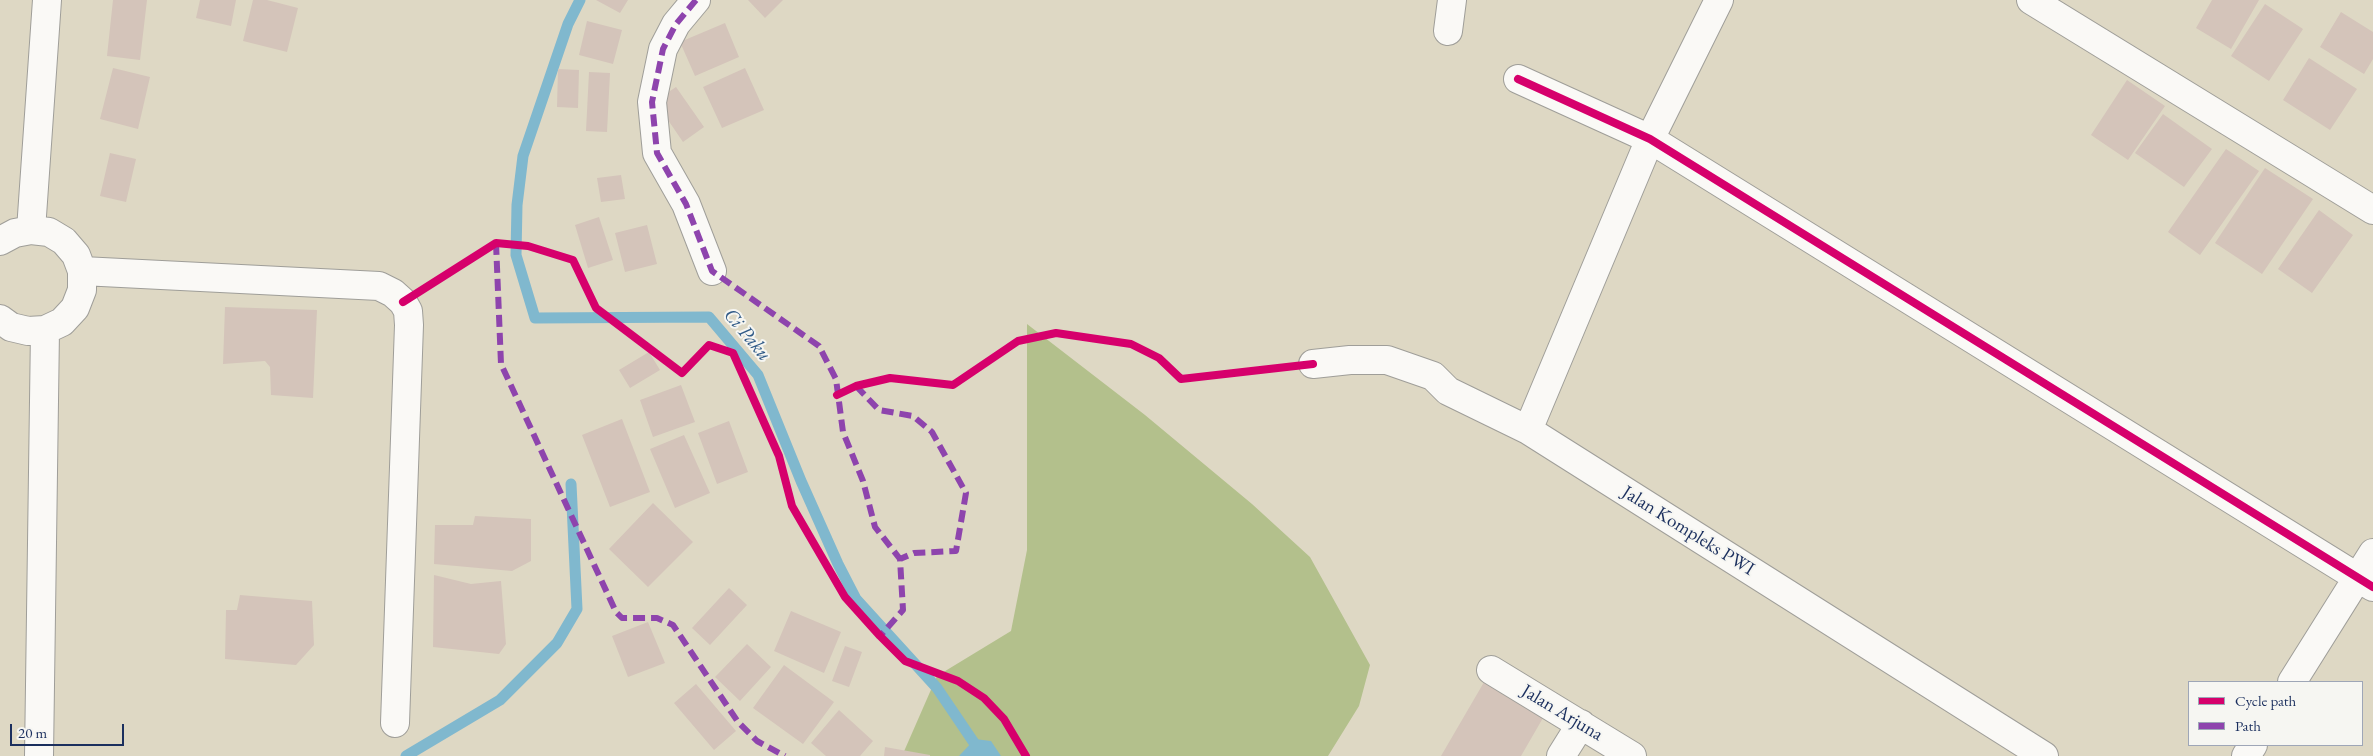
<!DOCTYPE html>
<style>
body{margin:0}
#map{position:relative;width:2373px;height:756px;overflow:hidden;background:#ded8c4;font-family:"EB Garamond",serif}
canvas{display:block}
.legend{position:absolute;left:2188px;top:681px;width:175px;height:65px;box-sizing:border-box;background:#f6f6f2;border:1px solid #9ea6b7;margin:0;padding:6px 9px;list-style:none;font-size:15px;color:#1b2f5e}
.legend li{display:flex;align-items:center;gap:10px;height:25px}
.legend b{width:25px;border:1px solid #9ea6b7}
.scale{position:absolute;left:10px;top:724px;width:114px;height:22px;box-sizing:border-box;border:2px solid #1b2f5e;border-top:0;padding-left:6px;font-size:15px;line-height:18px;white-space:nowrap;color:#1b2f5e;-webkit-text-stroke:4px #f6f6f2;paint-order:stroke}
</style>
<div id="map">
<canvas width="2373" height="756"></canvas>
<ul class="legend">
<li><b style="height:6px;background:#d6006c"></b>Cycle path</li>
<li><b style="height:6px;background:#8e44ad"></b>Path</li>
</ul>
<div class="scale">20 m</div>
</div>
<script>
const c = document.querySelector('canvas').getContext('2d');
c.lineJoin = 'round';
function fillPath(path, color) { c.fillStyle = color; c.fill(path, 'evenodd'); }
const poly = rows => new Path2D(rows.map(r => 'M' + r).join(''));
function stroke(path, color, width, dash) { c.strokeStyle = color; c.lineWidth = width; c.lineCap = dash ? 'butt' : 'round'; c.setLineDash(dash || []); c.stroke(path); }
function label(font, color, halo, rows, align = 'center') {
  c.font = font + ' "EB Garamond",serif'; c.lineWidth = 4; c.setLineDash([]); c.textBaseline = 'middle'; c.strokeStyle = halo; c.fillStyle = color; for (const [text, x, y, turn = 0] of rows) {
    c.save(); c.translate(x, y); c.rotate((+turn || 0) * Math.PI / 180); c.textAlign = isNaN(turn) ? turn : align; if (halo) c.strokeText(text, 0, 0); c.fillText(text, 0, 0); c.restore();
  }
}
fillPath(poly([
 [1027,324,1145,415,1252,504,1310,557,1370,665,1359,706,1328,756,902,756,937,676,1011,631,1027,550]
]), '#b3c08c');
fillPath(poly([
 [975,739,991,741,1001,756,959,756]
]), '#80b8ce');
stroke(poly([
 [580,0,568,24,523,156,517,205,516,255,535,318,709,317,758,375,801,481,838,564,856,599,937,688,983,756],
 [406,756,500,700,557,643,577,609,571,484]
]), '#80b8ce', 11);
fillPath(poly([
 [113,0,147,0,140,60,107,56],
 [200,0,236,0,231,26,196,18],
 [253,0,267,0,298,8,287,52,243,41],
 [596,0,628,0,620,13],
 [748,0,783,0,765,18],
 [2212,0,2259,0,2231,49,2196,28],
 [2265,4,2303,29,2269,81,2231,56],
 [2341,12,2373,32,2373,59,2364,74,2320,47],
 [587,21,622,30,613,64,579,55],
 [725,23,739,57,695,76,680,42],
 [2309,58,2357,89,2330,130,2283,100],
 [113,68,150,77,138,129,100,119],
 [745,68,764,110,722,128,703,87],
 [558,69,579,70,578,108,557,107],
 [589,72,610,73,607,132,586,131],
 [2127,80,2165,106,2128,160,2091,135],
 [676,87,704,127,683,142,655,101],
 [2163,114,2212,149,2184,187,2135,153],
 [2226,149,2259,171,2200,255,2168,232],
 [110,153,136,159,126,202,100,196],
 [2265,168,2313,199,2262,274,2215,243],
 [621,175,625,199,601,202,597,178],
 [2319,210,2353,235,2312,293,2278,269],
 [599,217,613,260,588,268,575,225],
 [647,225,657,264,625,272,615,233],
 [225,307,317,310,313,398,271,395,270,367,265,361,223,364],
 [649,352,660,370,630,388,619,370],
 [681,385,695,422,653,437,640,400],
 [622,419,650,492,610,507,582,435],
 [729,421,748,472,717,484,698,433],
 [684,435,710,493,675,508,650,449],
 [653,503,693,542,648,587,609,549],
 [475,516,531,519,531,561,512,571,434,564,435,525,473,525],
 [434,575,471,584,501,581,506,644,499,654,433,647],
 [729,588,747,605,710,645,692,628],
 [240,595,312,601,314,645,296,665,225,659,226,610,237,610],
 [791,611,841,632,824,673,774,651],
 [648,622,665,663,628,677,612,636],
 [747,644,771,667,740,701,715,677],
 [845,646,862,652,849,687,832,681],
 [784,665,834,702,803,744,753,708],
 [1487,677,1547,711,1521,756,1441,756],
 [696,684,736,731,714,750,674,703],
 [839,710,873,741,860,756,826,756,811,743],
 [885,747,930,755,930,756,884,756]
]), '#d4c4ba');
const street = poly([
 [696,0,676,24,663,49,652,102,657,153,686,204,712,271],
 [2031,0,2373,210],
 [1448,31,1452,0],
 [1518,79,1650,139,2373,587],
 [31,230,47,0],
 [0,241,15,233,31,230,49,232,64,241,76,255,82,271,82,290,75,308,62,322,45,330,28,331,11,327,0,319],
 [82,271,379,286,393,293,403,302,408,311,409,325,395,723],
 [1313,364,1350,360,1387,360,1433,376,1448,391,1528,430,2044,756],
 [1528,430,1650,139,1719,0],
 [1491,670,1632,756],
 [2292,682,2373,553],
 [39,756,45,330],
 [1561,756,1581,724],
 [2246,756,2253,745]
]);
stroke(street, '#9f9e99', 30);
stroke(street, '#faf9f6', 28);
stroke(poly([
 [696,0,676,24,663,49,652,102,657,153,686,204,712,271,819,346,836,379,843,432,863,481,875,527,900,559,903,610,880,636],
 [496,243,501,364,616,612,622,618,657,618,673,625,738,722,757,741,785,756],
 [856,386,879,410,913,416,932,432,966,493,956,551,914,553,900,559]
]), '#8e44ad', 6, [12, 6]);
stroke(poly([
 [1518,79,1650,139,2373,587],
 [403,302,496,243,528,246,573,260,596,308,682,373,709,345,733,353,779,456,792,506,845,597,880,636,905,661,958,681,984,698,1004,719,1026,756],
 [837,395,856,386,890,378,953,385,1018,341,1056,333,1131,344,1159,358,1181,379,1313,364]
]), '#d6006c', 8);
label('19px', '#1b2f5e', '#f6f6f2', [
 ["Jalan Kompleks PWI",1688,531,32],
 ["Jalan Arjuna",1562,713,31]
]);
label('italic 20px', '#305a87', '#f6f6f2', [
 ["Ci Paku",747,335,50]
]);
</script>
